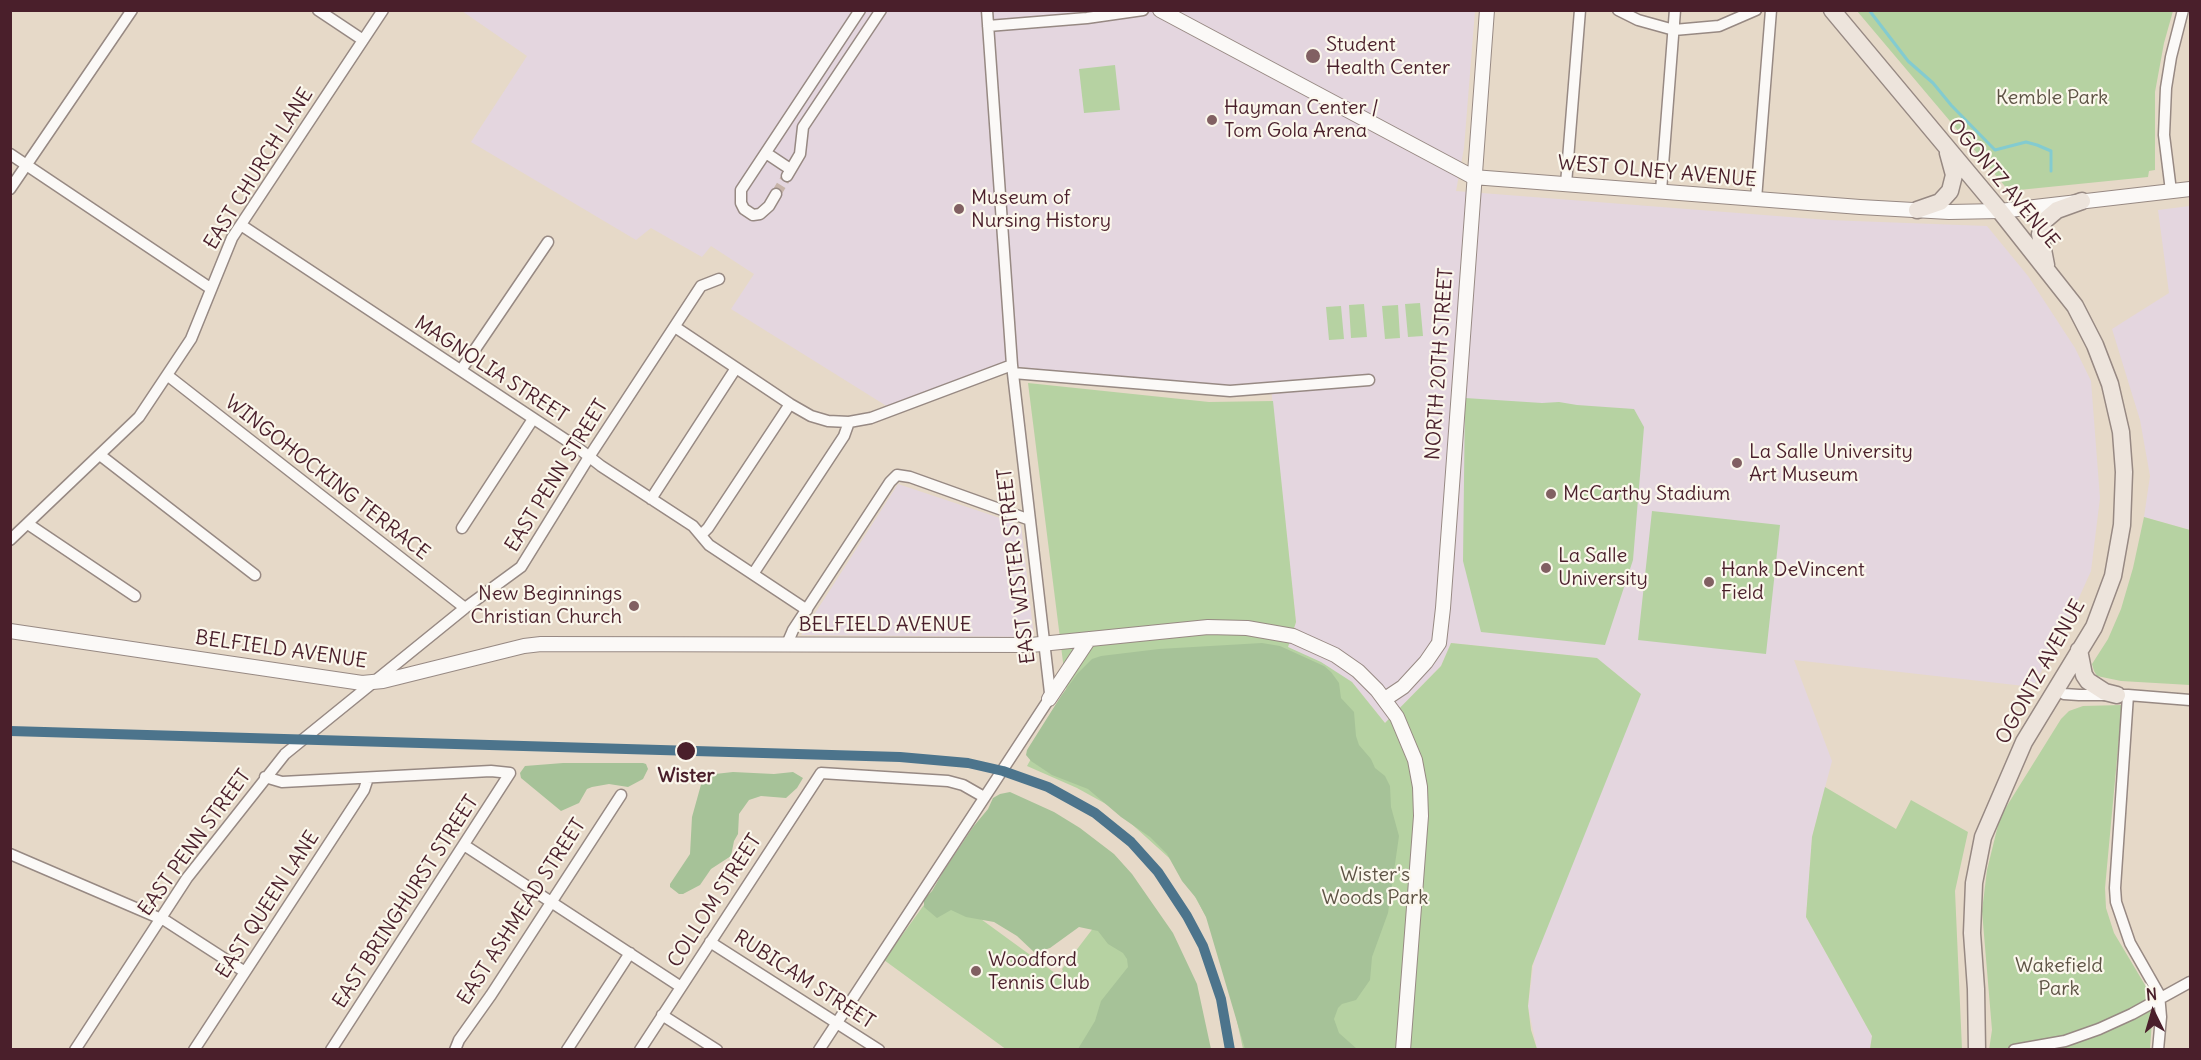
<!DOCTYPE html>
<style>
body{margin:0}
#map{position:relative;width:2201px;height:1060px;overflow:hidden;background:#e6d9c8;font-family:Delius,sans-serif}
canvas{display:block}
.frame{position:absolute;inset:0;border:12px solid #4a1f2b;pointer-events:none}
.north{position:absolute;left:2123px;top:982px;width:60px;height:60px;-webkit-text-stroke:4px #fbf7ec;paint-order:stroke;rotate:355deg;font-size:16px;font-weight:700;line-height:24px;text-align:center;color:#4a1f2b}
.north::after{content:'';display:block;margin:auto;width:21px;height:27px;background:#4a1f2b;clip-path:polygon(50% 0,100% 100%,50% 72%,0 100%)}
</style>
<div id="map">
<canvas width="2201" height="1060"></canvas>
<div class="frame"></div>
<div class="north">N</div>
</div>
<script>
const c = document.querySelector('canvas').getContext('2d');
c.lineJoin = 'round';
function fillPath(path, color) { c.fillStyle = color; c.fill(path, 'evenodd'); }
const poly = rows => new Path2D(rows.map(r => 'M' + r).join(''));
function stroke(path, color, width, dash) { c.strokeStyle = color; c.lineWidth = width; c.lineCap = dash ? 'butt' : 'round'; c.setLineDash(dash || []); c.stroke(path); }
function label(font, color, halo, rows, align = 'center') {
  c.font = font + ' Delius,sans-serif'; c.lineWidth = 4.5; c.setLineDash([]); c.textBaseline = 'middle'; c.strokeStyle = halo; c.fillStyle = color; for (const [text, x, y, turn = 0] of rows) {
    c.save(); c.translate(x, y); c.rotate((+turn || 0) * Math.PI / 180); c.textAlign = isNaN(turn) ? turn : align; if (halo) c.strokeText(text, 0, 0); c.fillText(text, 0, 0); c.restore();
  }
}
fillPath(poly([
 [462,11,1475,11,1464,148,1456,191,1828,220,1987,226,2028,276,2075,348,2091,381,2100,498,2091,571,2068,622,2033,687,1794,660,1832,761,1812,837,1806,917,1872,1036,1870,1049,1537,1049,1528,1007,1534,960,1640,693,1596,658,1451,643,1441,666,1385,723,1352,682,1288,647,1296,622,1271,388,1233,391,1012,366,893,410,731,309,754,274,711,246,702,257,651,228,636,240,471,142,527,56],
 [2190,206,2190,530,2144,517,2150,476,2140,420,2112,329,2169,293,2158,210],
 [898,484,1021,525,1034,637,801,635]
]), '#e4d6df');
fillPath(poly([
 [1857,11,2173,11,2164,43,2155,92,2155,170,2149,171,2148,177,2009,191],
 [1115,65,1120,110,1084,113,1079,69],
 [1420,303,1423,336,1408,337,1405,304],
 [1364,304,1367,337,1351,338,1349,305],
 [1398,305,1400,338,1385,339,1382,306],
 [1341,306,1344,339,1329,340,1326,307],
 [1028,383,1209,402,1273,401,1296,622,1288,647,1321,662,1352,682,1385,723,1441,666,1451,643,1597,658,1641,694,1532,966,1528,1006,1531,1030,1537,1049,1243,1049,1220,942,1178,866,1115,809,1077,788,1027,766,1067,694],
 [1465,398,1542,403,1559,402,1577,405,1634,409,1644,427,1633,560,1605,645,1481,632,1463,561],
 [1652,511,1780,525,1766,654,1638,640],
 [2144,517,2190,530,2190,685,2121,681,2097,676,2094,671,2092,664,2108,639,2121,609,2133,568],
 [2122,705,2105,888,2106,908,2114,933,2148,990,2152,1021,2150,1049,1989,1050,1992,1030,1982,911,1987,870,2000,817,2061,719,2069,711,2083,706],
 [1825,787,1896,829,1911,800,1968,832,1955,891,1962,1049,1870,1049,1872,1036,1806,917,1812,837],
 [937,887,1059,976,1063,971,1062,969,1094,927,1149,967,1089,1049,1007,1050,884,960]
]), '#b6d2a2');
fillPath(poly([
 [1262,643,1280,646,1324,666,1331,672,1339,683,1341,698,1354,712,1356,736,1359,745,1371,759,1375,768,1385,776,1390,786,1391,807,1399,836,1388,913,1372,957,1370,980,1356,1000,1342,1004,1338,1008,1334,1019,1339,1033,1357,1049,1245,1049,1206,917,1196,898,1182,881,1167,854,1150,837,1121,817,1088,789,1052,775,1031,761,1026,755,1027,750,1061,696,1078,673,1092,659,1101,656,1159,649],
 [563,763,643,763,646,764,648,769,643,779,628,787,609,784,592,787,587,789,579,803,561,811,521,778,520,773,525,766],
 [733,772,774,774,793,772,803,778,797,788,786,798,761,796,749,800,739,814,738,834,734,841,731,856,711,869,700,885,683,894,679,894,670,887,670,884,690,854,692,817,702,781,707,776,715,774],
 [1010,792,1054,812,1080,828,1114,854,1132,874,1173,933,1197,984,1211,1049,1078,1049,1095,1021,1101,1001,1128,967,1127,959,1123,953,1108,944,1098,931,1079,927,1050,948,1035,953,1017,936,994,922,966,917,951,910,937,918,924,907,924,899,932,891,943,872,973,827,988,809,993,798,1000,794]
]), '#a6c298');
stroke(poly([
 [1869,10,1908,61,1933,83,1951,105,1995,150,2026,142,2037,145,2051,151,2051,171]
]), '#83cbd0', 3);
stroke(poly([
 [776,194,787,176]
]), '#c7b4a9', 10, [10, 5]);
const minor = poly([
 [318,10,363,40],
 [1618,10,1638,20,1674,30,1719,26,1756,10],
 [988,26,1087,18,1143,10],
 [766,153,790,169],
 [10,154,210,288],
 [787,176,800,154,803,127,881,10],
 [1566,184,1580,10],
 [10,189,132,10],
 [1661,191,1675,10],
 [2171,191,2164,135,2166,88,2171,57,2183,10],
 [776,194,769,206,760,214,753,215,744,209,741,203,741,190,860,10],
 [1756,199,1771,10],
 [241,225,578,448,601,466,693,526,709,545,807,610],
 [675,327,790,404,811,416,828,421,849,422,871,418,1012,365],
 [461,370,548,242],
 [1013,373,1230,391,1369,380],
 [167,375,465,608],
 [100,455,255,575],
 [651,499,736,368],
 [28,524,135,596],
 [462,528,533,419],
 [701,535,708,528,790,404],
 [10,540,139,417,191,339,232,238,383,10],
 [753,574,844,436,849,422],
 [787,644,793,630,890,482,897,475,910,477,1030,520],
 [2057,690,2064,694,2079,695,2128,695,2190,700],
 [2128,695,2115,888,2116,902,2130,943,2159,994,2161,1017,2158,1050],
 [265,777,282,782,491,771,510,773,331,1050],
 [464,845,681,987],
 [10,854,166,921,245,972],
 [710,942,879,1050],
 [662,1015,717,1050],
 [75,1050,187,878,285,754,465,608,521,567,589,457,701,286,719,279],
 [194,1050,364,790,368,778],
 [455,1050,459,1040,491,995,621,795],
 [567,1050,630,953],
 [640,1050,821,773,948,781,963,785,984,797],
 [819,1050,1049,699,1050,693,1012,365,987,10],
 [2014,1050,2065,1041,2099,1029,2132,1014,2190,982]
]);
const tertiary = poly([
 [1160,10,1473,177,1860,207,1949,212,2000,211,2190,189],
 [10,631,362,683,383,681,524,646,541,644,1031,645,1208,627,1247,628,1293,636,1335,655,1358,671,1377,690,1397,717,1415,760,1420,787,1421,816,1403,1050],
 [1049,699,1089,639],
 [1385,699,1403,687,1426,662,1439,643,1443,608,1487,10]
]);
const primary = poly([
 [1832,10,2000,211,2075,306,2095,345,2110,384,2121,432,2124,472,2122,525,2113,576,2094,627,2024,742,1983,837,1974,883,1972,933,1976,989,1977,1050],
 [1917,210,1940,202,1950,191,1954,175,1948,153],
 [2046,265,2040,234,2044,221,2057,210,2082,201],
 [2079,650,2084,675,2088,681,2105,692,2117,695]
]);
stroke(minor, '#978983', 13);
stroke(tertiary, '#978983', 16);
stroke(primary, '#978983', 19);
stroke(minor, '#fbf9f7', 10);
stroke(tertiary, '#fbf9f7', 14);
stroke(primary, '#ede4dc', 16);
stroke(poly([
 [10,731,900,757,968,763,1003,771,1048,787,1095,813,1131,842,1158,872,1187,916,1203,946,1221,999,1230,1050]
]), '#4c748c', 10);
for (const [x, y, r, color] of [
 [1313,56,8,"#816062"],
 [1212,120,6,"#816062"],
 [959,209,6,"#816062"],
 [1737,463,6,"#816062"],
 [1551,494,6,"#816062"],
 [1546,568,6,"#816062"],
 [1709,582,6,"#816062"],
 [634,606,6,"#816062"],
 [686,751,10,"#4a1f2b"],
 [976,971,6,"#816062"]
]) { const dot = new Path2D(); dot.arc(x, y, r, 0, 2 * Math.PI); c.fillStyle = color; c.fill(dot); stroke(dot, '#fbf7ec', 2); }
label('20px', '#4a1f2b', '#fbf7ec', [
 ["Student",1326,45],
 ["Health Center",1326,68],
 ["Hayman Center /",1224,108],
 ["Tom Gola Arena",1224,131],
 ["Museum of",971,198],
 ["Nursing History",971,221],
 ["La Salle University",1749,452],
 ["Art Museum",1749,475],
 ["McCarthy Stadium",1563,494],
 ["La Salle",1558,556],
 ["University",1558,579],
 ["Hank DeVincent",1721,570],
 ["Field",1721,593],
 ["New Beginnings",622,594,"right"],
 ["Christian Church",622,617,"right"],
 ["Woodford",988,960],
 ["Tennis Club",988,983]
], 'left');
label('20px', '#5e5345', '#fbf7ec', [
 ["Kemble Park",2052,98],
 ["Wister's",1375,875],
 ["Woods Park",1375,898],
 ["Wakefield",2059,966],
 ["Park",2059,989]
]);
label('20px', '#4a1f2b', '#fbf7ec', [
 ["EAST CHURCH LANE",259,169,-58],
 ["WEST OLNEY AVENUE",1657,172,5],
 ["OGONTZ AVENUE",2003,184,50],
 ["NORTH 20TH STREET",1440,364,-86],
 ["MAGNOLIA STREET",491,370,33],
 ["EAST PENN STREET",557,476,-58],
 ["WINGOHOCKING TERRACE",327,478,38],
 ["EAST WISTER STREET",1017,566,-97],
 ["BELFIELD AVENUE",885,625],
 ["BELFIELD AVENUE",281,650,8],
 ["OGONTZ AVENUE",2041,672,-61],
 ["EAST PENN STREET",195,843,-54],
 ["COLLOM STREET",715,901,-57],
 ["EAST BRINGHURST STREET",406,902,-57],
 ["EAST QUEEN LANE",268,905,-57],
 ["EAST ASHMEAD STREET",522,912,-57],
 ["RUBICAM STREET",804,980,33]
]);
label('bold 20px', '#4a1f2b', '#fbf7ec', [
 ["Wister",686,776]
]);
</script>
